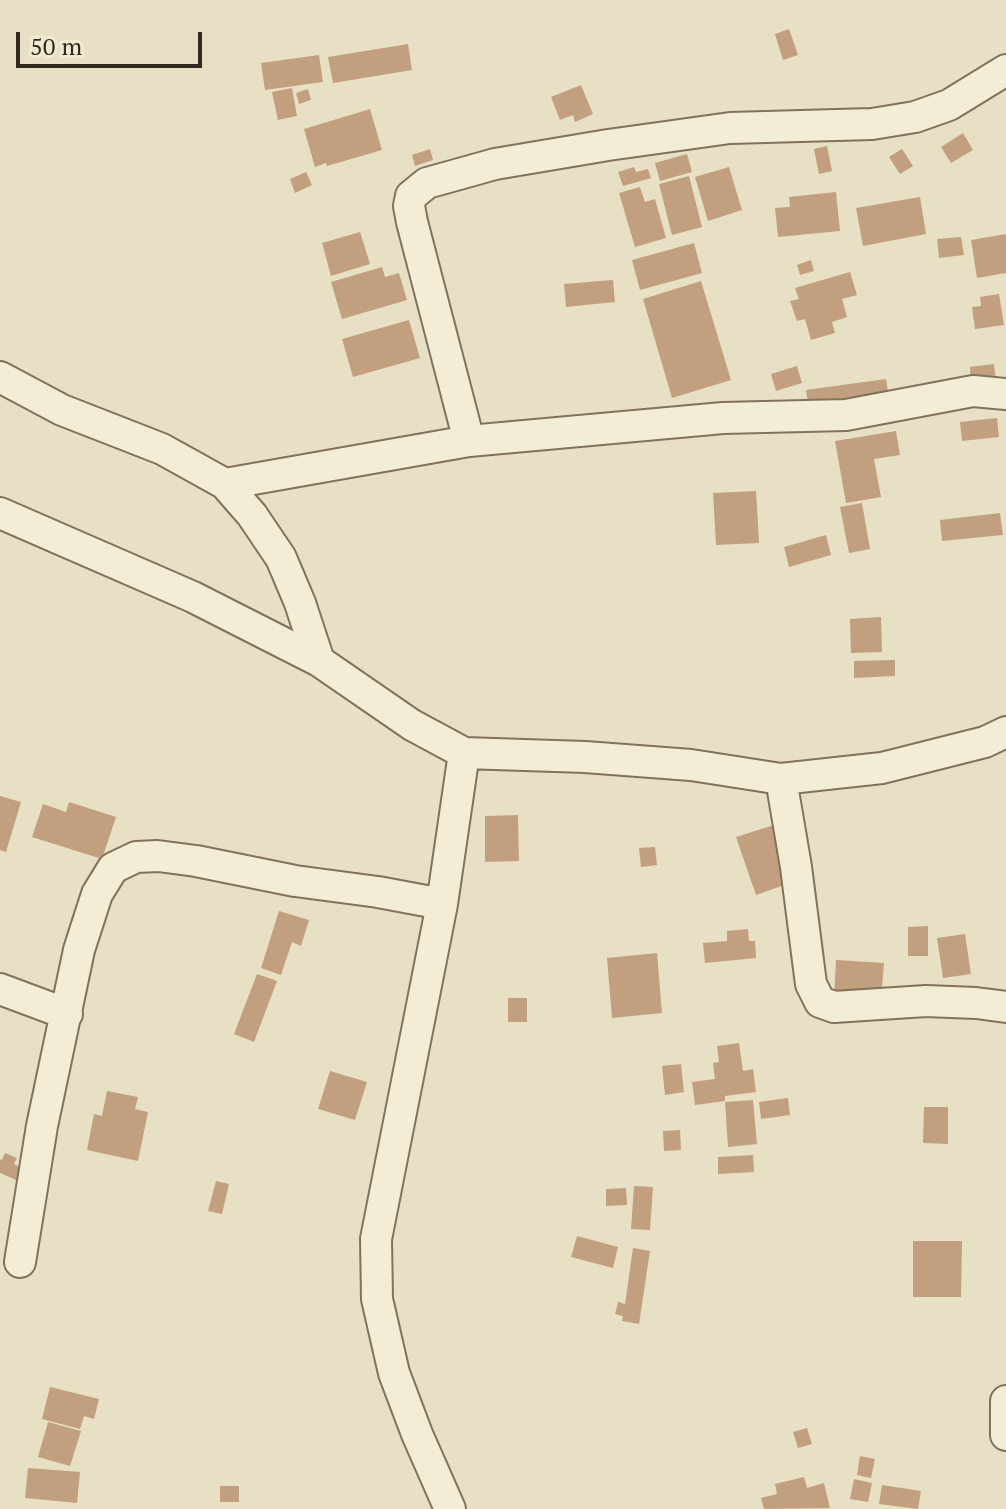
<!DOCTYPE html>
<style>
body{margin:0}
#map{position:relative;width:1006px;height:1509px;overflow:hidden;background:#e8e0c4;font-family:"PT Serif",serif}
canvas{display:block}
.scale{position:absolute;left:16px;top:32px;width:186px;height:36px;box-sizing:border-box;border:4px solid #322a1f;border-top:0;padding-left:10px;font-size:24px;line-height:28px;white-space:nowrap;color:#322a1f;-webkit-text-stroke:6px #f1ead3;paint-order:stroke}
</style>
<div id="map">
<canvas width="1006" height="1509"></canvas>
<div class="scale">50 m</div>
</div>
<script>
const c = document.querySelector('canvas').getContext('2d');
c.lineJoin = 'round';
function fillPath(path, color) { c.fillStyle = color; c.fill(path, 'evenodd'); }
const poly = rows => new Path2D(rows.map(r => 'M' + r).join(''));
function stroke(path, color, width, dash) { c.strokeStyle = color; c.lineWidth = width; c.lineCap = dash ? 'butt' : 'round'; c.setLineDash(dash || []); c.stroke(path); }
fillPath(poly([
 [789,29,798,55,783,60,775,34],
 [408,44,412,70,333,83,328,57],
 [319,55,323,82,265,90,261,63],
 [581,85,593,114,575,122,573,115,560,120,551,97],
 [292,88,297,116,278,120,272,92],
 [308,89,311,100,299,104,296,93],
 [370,109,382,150,327,166,326,163,315,167,304,129],
 [963,133,973,150,951,163,941,147],
 [827,146,832,171,819,174,814,149],
 [430,149,433,160,415,166,412,155],
 [902,149,913,166,900,174,889,157],
 [687,154,692,172,660,181,655,163],
 [634,167,636,172,648,169,651,178,623,186,618,172],
 [729,167,742,210,708,221,695,177],
 [306,172,312,185,295,193,290,179],
 [689,176,702,227,672,235,659,184],
 [640,187,645,202,655,199,666,238,635,247,619,193],
 [836,192,840,231,778,237,775,208,790,207,789,197],
 [920,197,926,234,863,246,856,208],
 [360,232,370,264,331,276,322,243],
 [1006,234,1006,273,977,278,971,240],
 [961,237,964,255,939,258,937,239],
 [694,243,702,273,640,290,632,260],
 [811,260,814,271,800,275,797,265],
 [382,267,385,277,399,273,407,300,342,319,331,282],
 [850,272,857,295,842,299,847,317,832,322,835,333,811,340,805,319,797,321,790,301,799,299,795,288],
 [613,280,615,302,566,307,564,284],
 [701,281,731,380,672,398,643,299],
 [999,294,1004,325,975,329,972,307,981,306,980,297],
 [409,320,420,358,353,377,342,339],
 [994,364,996,381,971,384,970,367],
 [797,366,802,383,776,391,771,374],
 [886,379,889,397,809,408,806,390],
 [997,418,999,437,962,441,960,422],
 [896,431,900,455,874,459,881,497,846,503,835,441],
 [756,491,759,543,716,545,713,493],
 [862,503,870,549,849,553,840,507],
 [1000,513,1003,535,942,541,940,520],
 [826,535,831,555,789,567,784,547],
 [881,617,882,652,851,653,850,619],
 [895,660,895,676,854,678,854,661],
 [0,796,21,802,6,852,0,850],
 [69,802,116,817,102,859,32,837,43,804,66,812],
 [518,815,519,861,485,862,485,816],
 [774,825,793,882,756,895,736,837],
 [655,847,657,865,641,867,639,848],
 [279,911,309,920,301,946,292,942,281,975,261,968],
 [928,926,928,956,908,956,908,927],
 [748,929,749,941,755,941,756,958,705,963,703,943,727,941,727,931],
 [965,934,971,974,943,978,937,938],
 [657,953,662,1013,612,1018,607,958],
 [836,960,884,963,881,1000,834,998],
 [257,974,277,981,254,1042,234,1034],
 [508,998,527,998,527,1022,508,1022],
 [739,1043,743,1071,753,1069,756,1092,725,1096,725,1101,695,1105,692,1082,715,1079,713,1063,719,1062,717,1046],
 [681,1064,684,1092,665,1095,662,1066],
 [330,1071,367,1082,355,1120,318,1109],
 [107,1091,138,1097,135,1109,148,1112,138,1161,87,1150,94,1114,102,1116],
 [788,1098,790,1115,761,1119,759,1102],
 [753,1100,757,1144,728,1147,725,1102],
 [924,1107,948,1107,948,1144,923,1143],
 [680,1130,681,1150,664,1151,663,1131],
 [5,1153,17,1158,14,1164,22,1168,16,1180,0,1173,0,1159,2,1160],
 [753,1155,754,1172,718,1174,718,1157],
 [216,1181,229,1184,222,1214,208,1211],
 [634,1186,653,1187,650,1230,631,1229],
 [626,1188,627,1205,606,1206,606,1189],
 [577,1236,618,1247,613,1268,571,1257],
 [913,1241,962,1241,961,1297,913,1297],
 [633,1248,650,1251,639,1324,622,1321,623,1316,615,1314,618,1302,625,1304],
 [50,1387,99,1399,94,1419,84,1416,80,1429,42,1419],
 [48,1422,81,1431,70,1466,38,1457],
 [807,1428,812,1444,798,1448,793,1432],
 [860,1456,875,1459,871,1478,857,1475],
 [28,1468,80,1472,77,1503,25,1498],
 [804,1477,807,1488,824,1483,830,1508,764,1509,761,1498,777,1494,775,1484],
 [854,1479,872,1483,868,1502,850,1499],
 [882,1485,921,1491,918,1509,879,1504],
 [220,1486,239,1486,239,1502,220,1502]
]), '#c29f7e');
const street = poly([
 [0,377,62,410,162,449,225,484,252,515,281,558,300,603,319,661],
 [469,441,412,222,409,206,411,196,427,183,495,164,608,145,730,128,872,124,915,117,949,105,1006,70],
 [225,484,469,441,723,418,846,415,973,391,1006,394],
 [0,513,193,597,319,661,412,725,464,753,585,757,691,765,781,779,882,768,985,742,1006,732],
 [781,779,796,867,811,984,820,1002,834,1007,926,1001,976,1003,1006,1007],
 [0,989,67,1014],
 [20,1262,42,1126,79,950,97,894,113,868,136,857,158,856,196,861,295,881,378,892,442,904],
 [1006,1401,1006,1435],
 [450,1509,417,1434,394,1373,377,1299,376,1239,442,904,464,753]
]);
stroke(street, '#81725c', 34);
stroke(street, '#f4edd6', 30);
</script>
